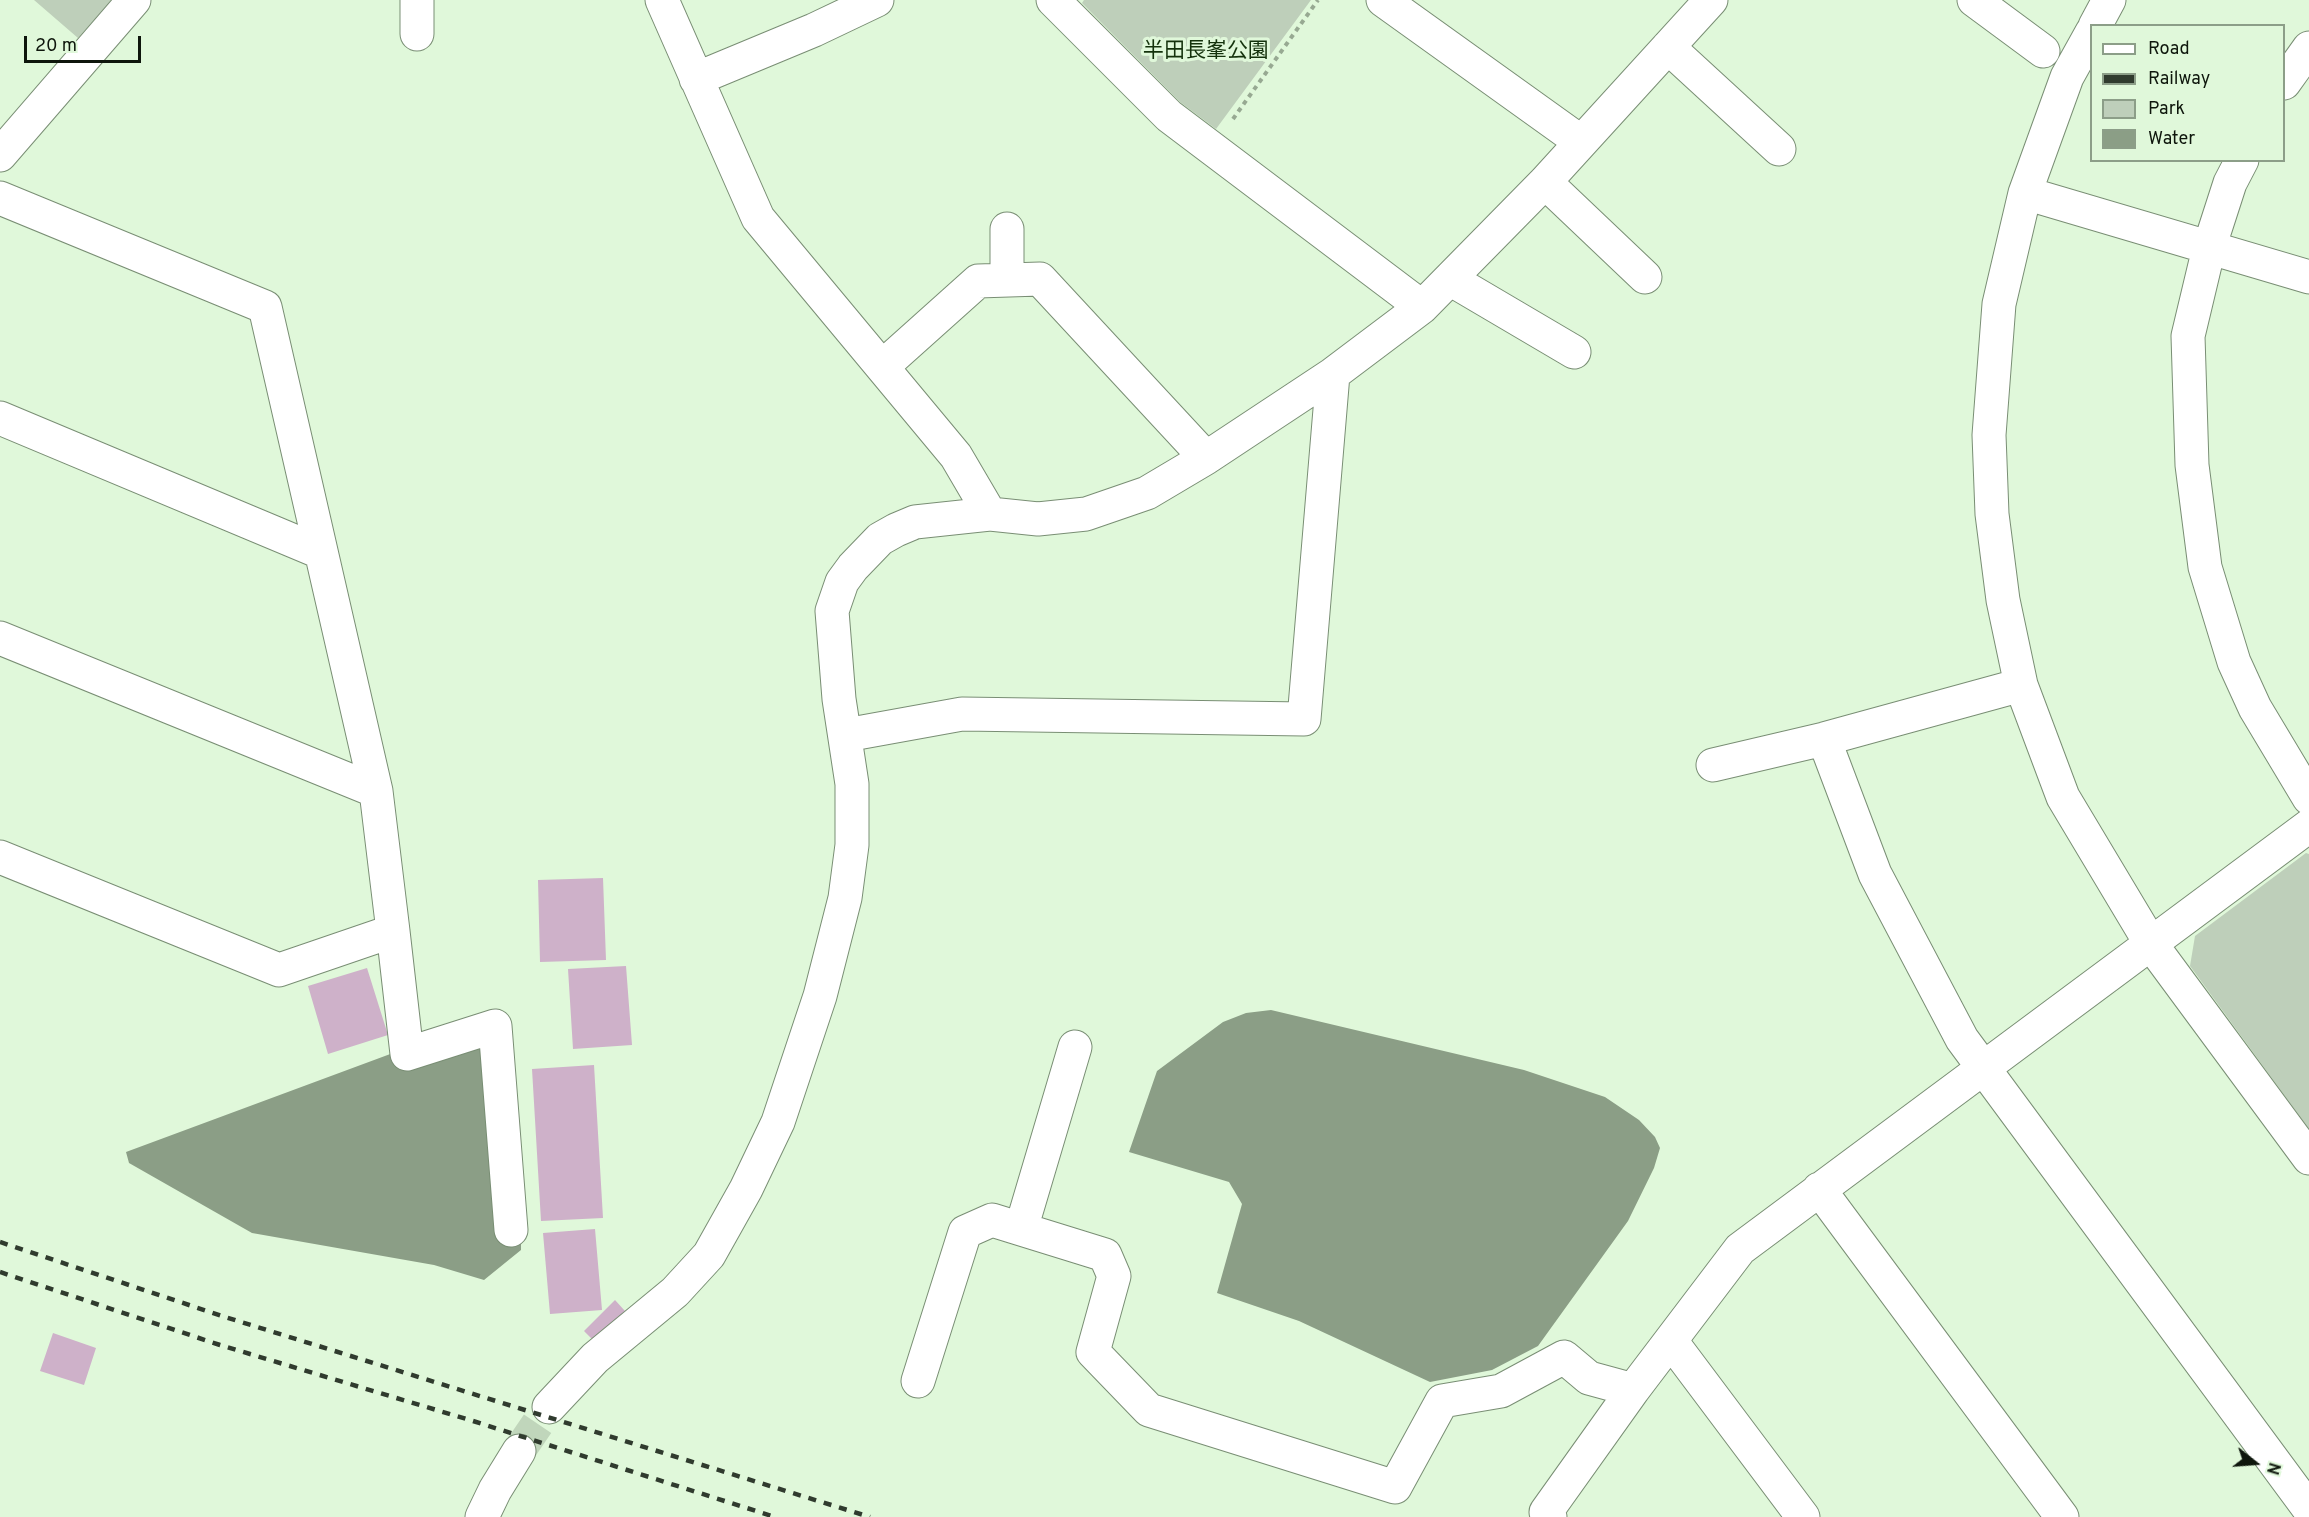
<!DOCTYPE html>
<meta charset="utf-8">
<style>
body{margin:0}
#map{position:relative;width:2309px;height:1517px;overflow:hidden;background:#e0f8da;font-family:Overpass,sans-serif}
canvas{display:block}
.legend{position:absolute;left:2090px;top:24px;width:195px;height:138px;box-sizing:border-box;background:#e0f8da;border:2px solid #8c9e88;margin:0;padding:8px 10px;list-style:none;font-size:18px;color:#0e160c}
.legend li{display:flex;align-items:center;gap:12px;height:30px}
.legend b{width:30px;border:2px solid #8c9e88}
.north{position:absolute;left:2225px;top:1433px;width:60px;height:60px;-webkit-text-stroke:4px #e0f8da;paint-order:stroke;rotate:107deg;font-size:16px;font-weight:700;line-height:24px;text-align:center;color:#0e160c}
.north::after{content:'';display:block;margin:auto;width:21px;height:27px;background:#0e160c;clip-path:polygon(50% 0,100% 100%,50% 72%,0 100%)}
.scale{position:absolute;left:24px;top:36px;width:117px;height:27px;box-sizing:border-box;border:3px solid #0e160c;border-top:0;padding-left:8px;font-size:18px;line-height:21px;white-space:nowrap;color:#0e160c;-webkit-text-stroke:4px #e0f8da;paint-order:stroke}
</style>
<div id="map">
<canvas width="2309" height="1517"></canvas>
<ul class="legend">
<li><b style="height:8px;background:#fff"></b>Road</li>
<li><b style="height:8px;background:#303b2e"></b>Railway</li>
<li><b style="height:16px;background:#becfba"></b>Park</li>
<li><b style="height:16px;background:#8b9e86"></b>Water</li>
</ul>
<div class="north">N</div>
<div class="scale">20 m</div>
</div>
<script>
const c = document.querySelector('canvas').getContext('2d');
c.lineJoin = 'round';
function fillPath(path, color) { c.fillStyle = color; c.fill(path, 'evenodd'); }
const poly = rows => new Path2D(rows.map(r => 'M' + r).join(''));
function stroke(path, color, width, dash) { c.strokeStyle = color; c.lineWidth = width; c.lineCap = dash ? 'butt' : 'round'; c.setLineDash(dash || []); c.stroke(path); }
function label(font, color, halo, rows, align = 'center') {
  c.font = font + ' Overpass,"Noto Sans JP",sans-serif'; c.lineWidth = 6; c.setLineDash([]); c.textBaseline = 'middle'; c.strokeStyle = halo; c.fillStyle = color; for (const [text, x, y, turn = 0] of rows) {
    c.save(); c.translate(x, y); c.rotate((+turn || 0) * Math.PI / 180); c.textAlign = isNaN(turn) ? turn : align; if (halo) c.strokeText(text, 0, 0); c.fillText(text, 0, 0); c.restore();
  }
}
fillPath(poly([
 [34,0,112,0,78,38],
 [1084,0,1311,0,1216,129,1180,102,1082,3],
 [2306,853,2309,854,2309,1129,2190,966,2195,936]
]), '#becfba');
fillPath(poly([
 [1271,1010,1524,1070,1605,1097,1639,1120,1655,1137,1660,1148,1654,1168,1628,1221,1538,1346,1492,1370,1430,1382,1299,1321,1217,1293,1242,1204,1229,1182,1129,1152,1157,1071,1223,1022,1246,1013],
 [475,1040,484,1050,521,1238,521,1250,484,1280,434,1265,252,1233,129,1163,126,1152,393,1053]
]), '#8b9e86');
fillPath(poly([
 [603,878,606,960,540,962,538,880],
 [626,966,632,1045,573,1049,568,969],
 [367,968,388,1035,328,1054,308,986],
 [594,1065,603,1218,541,1221,532,1069],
 [595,1229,602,1310,550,1314,543,1233],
 [615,1300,625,1311,594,1341,584,1331],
 [53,1333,96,1348,84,1385,40,1371]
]), '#ceb1c9');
stroke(poly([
 [519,1451,549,1407]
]), '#c0d6bb', 33, [33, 16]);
const minor = poly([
 [662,0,758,218,956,456,990,514],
 [1053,0,1169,116,1422,307],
 [1383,0,1581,142],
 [1974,0,2043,51],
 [2095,26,2109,0],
 [2092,32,2067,77,2025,193,1999,304,1989,435,1992,514,2003,600,2021,685,2063,797,2151,944,2309,1158],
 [417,34,417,0],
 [1668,47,1779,149],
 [696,79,814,30,877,0],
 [2284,83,2309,48],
 [0,155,134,0],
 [2242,160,2230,183,2209,248,2188,336,2192,465,2205,567,2234,662,2255,708,2309,798],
 [1545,182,1645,277],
 [2025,193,2309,277],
 [0,198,265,307,376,791,393,931,279,970,0,857],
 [1007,229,1007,280],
 [1450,279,1574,352],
 [882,367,978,281,1040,279,1206,458],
 [0,418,320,552],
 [0,638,376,791],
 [846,735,962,714,1304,719,1333,374],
 [1824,739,1875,874,1962,1039,2309,1509],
 [1713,765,1824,739,2021,685],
 [393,931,407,1054,495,1026,511,1230],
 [1819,1189,2062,1517],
 [1021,1229,1075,1047],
 [1671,1341,1803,1517],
 [918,1381,965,1232,992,1220,1105,1255,1114,1276,1093,1352,1149,1410,1395,1487,1442,1401,1501,1391,1564,1357,1589,1378,1633,1390],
 [549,1407,595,1358,675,1292,709,1255,746,1189,778,1122,820,996,845,898,852,845,852,784,839,699,832,611,842,582,853,567,880,539,896,530,915,522,990,514,1038,519,1086,514,1147,493,1206,458,1333,374,1422,307,1545,182,1711,0],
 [482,1517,495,1490,519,1451],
 [1550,1517,1546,1512,1633,1390,1740,1249,2309,826]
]);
stroke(minor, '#798e74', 35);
stroke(poly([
 [1233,119,1318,0]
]), '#97a992', 4, [4.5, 4.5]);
stroke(minor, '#fff', 33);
stroke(poly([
 [0,1242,225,1317,870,1517],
 [0,1272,220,1345,473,1421,775,1517]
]), '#303b2e', 4.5, [8, 8]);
label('21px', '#14320c', '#e0f8da', [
 ["半田長峯公園",1206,53]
]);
</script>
